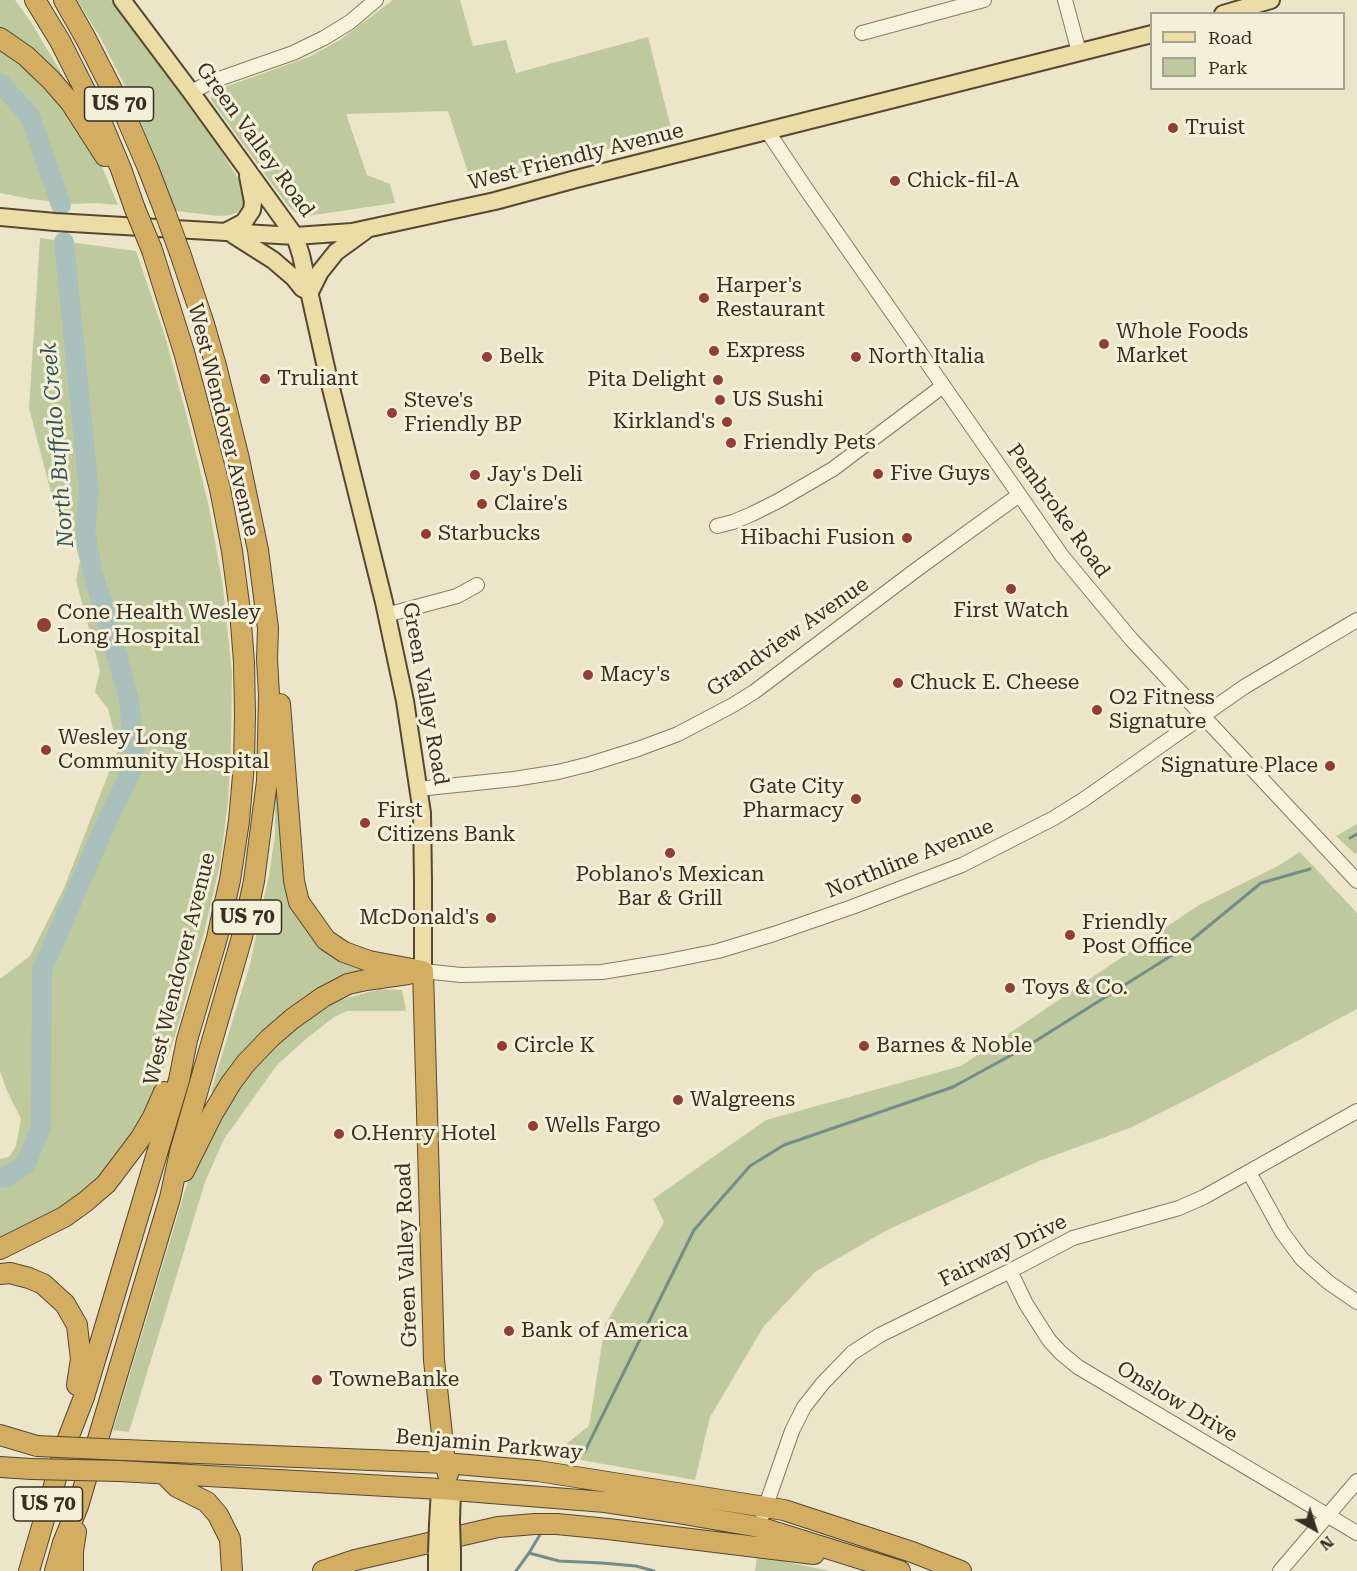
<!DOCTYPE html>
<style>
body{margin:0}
#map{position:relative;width:1357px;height:1571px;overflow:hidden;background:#ece5c9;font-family:"Roboto Serif",serif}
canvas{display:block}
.legend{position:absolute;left:1150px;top:12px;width:195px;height:78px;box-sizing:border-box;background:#f3efd9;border:2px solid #a8a290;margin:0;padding:8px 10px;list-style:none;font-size:18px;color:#382f22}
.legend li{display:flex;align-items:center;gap:12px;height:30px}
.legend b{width:30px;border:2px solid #a8a290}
.north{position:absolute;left:1285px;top:1499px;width:60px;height:60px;-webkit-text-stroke:4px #f3efd9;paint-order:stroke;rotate:141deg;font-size:16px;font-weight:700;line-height:24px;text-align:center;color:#382f22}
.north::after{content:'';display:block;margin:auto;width:21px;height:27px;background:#382f22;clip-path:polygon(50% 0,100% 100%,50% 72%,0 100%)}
</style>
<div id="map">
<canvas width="1357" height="1571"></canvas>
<ul class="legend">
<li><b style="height:8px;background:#ebdda5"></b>Road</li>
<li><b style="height:16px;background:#bfc99e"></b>Park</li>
</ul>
<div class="north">N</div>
</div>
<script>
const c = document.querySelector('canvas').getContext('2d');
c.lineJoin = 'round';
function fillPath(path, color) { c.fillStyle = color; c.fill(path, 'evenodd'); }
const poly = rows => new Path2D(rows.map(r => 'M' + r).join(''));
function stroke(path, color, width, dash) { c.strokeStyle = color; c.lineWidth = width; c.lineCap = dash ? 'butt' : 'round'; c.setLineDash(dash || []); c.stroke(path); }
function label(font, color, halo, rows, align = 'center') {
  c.font = font + ' "Roboto Serif",serif'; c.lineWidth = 6; c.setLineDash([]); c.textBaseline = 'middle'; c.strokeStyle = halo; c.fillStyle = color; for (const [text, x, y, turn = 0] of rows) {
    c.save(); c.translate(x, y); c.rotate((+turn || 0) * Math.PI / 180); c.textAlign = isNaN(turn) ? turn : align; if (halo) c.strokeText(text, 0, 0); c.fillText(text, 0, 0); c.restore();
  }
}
fillPath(poly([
 [0,0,15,0,31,22,81,106,0,30],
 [77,0,111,0,216,143,241,183,246,192,246,202,238,212,231,215,219,216,176,211,128,92,100,37],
 [393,0,460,0,473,46,506,40,516,73,648,37,672,132,472,185,448,111,346,114,367,175,390,184,395,203,307,216,299,215,288,206,211,100,212,93,216,90,309,57,340,40],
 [0,48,27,68,57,98,101,164,118,205,94,203,76,204,30,199,0,193],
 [40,238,136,251,165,336,188,421,209,507,223,587,232,673,231,743,228,802,220,864,204,933,175,1036,154,1095,134,1136,110,1167,89,1187,70,1203,42,1220,0,1239,0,1159,9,1157,16,1146,21,1119,7,1091,0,1071,0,979,30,956,64,888,118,749,108,709,95,692,100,670,76,580,80,561,69,524,56,512,29,408],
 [275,757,299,918,385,971,349,980,214,1093,211,1091,250,964,269,875,275,835],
 [1357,824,1357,853,1355,854,1336,836],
 [1300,852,1357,913,1357,1009,1194,1096,1130,1128,1039,1161,885,1231,815,1272,764,1326,710,1417,695,1480,552,1455,589,1426,605,1325,664,1222,653,1199,766,1120,961,1066,1199,905,1278,866],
 [380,989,402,990,406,1011,347,1011,334,1017,306,1039,277,1065,224,1139,205,1182,129,1432,113,1430,187,1184,200,1152,223,1110,249,1073,274,1046,309,1017,340,1000],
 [757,1556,830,1571,755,1571]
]), '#bfc99e');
stroke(poly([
 [1350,838,1357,834],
 [585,1451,694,1230,750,1166,784,1145,953,1087,1026,1047,1177,952,1261,883,1310,869],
 [529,1553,559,1561,602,1563,636,1566,654,1571],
 [516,1571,529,1553,541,1533]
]), '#718e8a', 3);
stroke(poly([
 [0,83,30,116,61,205],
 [0,1178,6,1177,26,1164,41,1126,42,970,107,821,135,763,129,699,92,569,85,531,89,492,64,242]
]), '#aac0bc', 20);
const minor = poly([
 [1065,0,1079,52],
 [862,33,984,0],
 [191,92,213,81,293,53,324,38,350,22,376,0],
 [768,132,806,189,1062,556,1131,639,1357,881],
 [717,526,733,522,752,514,778,501,833,469,943,386],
 [386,615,457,596,477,585],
 [418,789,514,779,558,772,590,764,638,749,678,734,733,705,754,692,916,570,1019,495],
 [423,971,461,975,602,972,663,962,718,951,774,934,852,907,962,865,1054,818,1083,800,1244,687,1357,620],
 [1249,1172,1282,1232,1302,1259,1328,1282,1357,1302],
 [1010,1271,1026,1304,1049,1340,1061,1353,1078,1367,1357,1533],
 [763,1514,792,1431,804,1407,823,1383,852,1353,880,1335,1010,1271,1073,1238,1179,1208,1204,1197,1357,1111],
 [1280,1571,1357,1481]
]);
const major = poly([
 [122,0,191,92,295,236,301,255,327,372,384,602,405,701,422,813,423,881,423,971],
 [1223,14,1271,0],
 [0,217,55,222,295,236,352,232,495,201,576,179,1152,34],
 [225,232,244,222,252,210,253,202,248,176],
 [232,234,273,260,294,278,302,288,310,292],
 [310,292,320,272,336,252,365,231],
 [451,1521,452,1490],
 [438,1524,440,1489],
 [437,1571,437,1553],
 [452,1571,452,1552]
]);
const highway = poly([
 [35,0,60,41,103,126,121,169,135,209],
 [64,0,85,37,126,117,148,168,165,212],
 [0,38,26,56,51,80,71,103,105,156],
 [280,704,294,881,299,902,326,940,344,952,369,961,423,971],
 [423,971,434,1360,445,1463,448,1474],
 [184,1171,213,1113,231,1083,246,1063,270,1038,292,1019,323,997,348,984,366,980,408,974],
 [0,1249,64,1217,85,1202,106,1184,140,1139,153,1117,164,1092],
 [0,1274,10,1273,29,1278,43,1284,65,1304,77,1325,79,1343,81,1359,77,1385],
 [0,1435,37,1446],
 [124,1450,445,1463,538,1471,784,1510,912,1552,961,1571],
 [0,1467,31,1469],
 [119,1471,440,1489,605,1502,672,1512,759,1527,900,1571],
 [165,1475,177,1487,207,1502,218,1515,230,1539,232,1571],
 [29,1571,67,1441,84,1397,179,1080,187,1040,217,938,230,880,239,821,244,764,245,714,244,662,240,611,232,551,220,489,201,415,184,352,152,250],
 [55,1571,63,1543,78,1506,170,1198,180,1152,242,937,254,881,267,781,269,695,267,659,268,628,258,550,239,459,216,366,204,324,180,253],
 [73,1571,73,1551,76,1532],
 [323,1571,355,1560,498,1527,535,1524,557,1524,608,1529,814,1554]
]);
stroke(minor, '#87795f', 16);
stroke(major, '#554733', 20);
stroke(highway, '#554733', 22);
stroke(minor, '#f7f2dc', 14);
stroke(major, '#ebdda5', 16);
stroke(highway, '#d3ae62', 20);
const majorBridge = poly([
 [451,1521,452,1552],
 [437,1553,438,1524]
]);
const highwayBridge = poly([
 [135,209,152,250],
 [165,212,180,253],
 [37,1446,124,1450],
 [31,1469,119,1471]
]);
stroke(majorBridge, '#554733', 20, []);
stroke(highwayBridge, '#554733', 22, []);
stroke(majorBridge, '#ebdda5', 16);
stroke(highwayBridge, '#d3ae62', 20);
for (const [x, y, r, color] of [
 [1173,128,6,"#913e34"],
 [895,181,6,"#913e34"],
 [704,298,6,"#913e34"],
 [1104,344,6,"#913e34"],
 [714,351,6,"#913e34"],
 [487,357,6,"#913e34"],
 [856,357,6,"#913e34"],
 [265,379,6,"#913e34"],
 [718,380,6,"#913e34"],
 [720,400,6,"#913e34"],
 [392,413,6,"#913e34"],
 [727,422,6,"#913e34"],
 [731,443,6,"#913e34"],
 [878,474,6,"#913e34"],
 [475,475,6,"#913e34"],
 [482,504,6,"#913e34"],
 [426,534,6,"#913e34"],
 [907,538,6,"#913e34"],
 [1011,589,6,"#913e34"],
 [44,625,8,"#913e34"],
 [588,675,6,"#913e34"],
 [898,683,6,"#913e34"],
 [1097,710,6,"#913e34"],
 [46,750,6,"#913e34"],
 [1330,766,6,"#913e34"],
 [856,799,6,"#913e34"],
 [365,823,6,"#913e34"],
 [670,853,6,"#913e34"],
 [491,918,6,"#913e34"],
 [1070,935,6,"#913e34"],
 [1010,988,6,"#913e34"],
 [502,1046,6,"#913e34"],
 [864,1046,6,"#913e34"],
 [678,1100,6,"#913e34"],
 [533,1126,6,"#913e34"],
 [339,1134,6,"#913e34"],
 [509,1331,6,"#913e34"],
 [317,1380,6,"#913e34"]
]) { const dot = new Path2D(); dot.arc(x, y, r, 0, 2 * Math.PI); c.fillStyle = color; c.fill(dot); stroke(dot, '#f3efd9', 2); }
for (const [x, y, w] of [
 [119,104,69],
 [247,917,69],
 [48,1504,69]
]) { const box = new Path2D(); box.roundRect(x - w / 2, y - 17, w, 34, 4.5); c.fillStyle = '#f3efd9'; c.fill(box); stroke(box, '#382f22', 1.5); }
label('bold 20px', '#382f22', null, [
 ["US 70",119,104],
 ["US 70",247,917],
 ["US 70",48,1504]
]);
label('21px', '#382f22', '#f3efd9', [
 ["Truist",1185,128],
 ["Chick-fil-A",907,181],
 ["Harper's",716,286],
 ["Restaurant",716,310],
 ["Whole Foods",1116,332],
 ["Market",1116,356],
 ["Express",726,351],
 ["Belk",499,357],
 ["North Italia",868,357],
 ["Truliant",277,379],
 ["Pita Delight",706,380,"right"],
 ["US Sushi",732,400],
 ["Steve's",404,401],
 ["Friendly BP",404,425],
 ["Kirkland's",715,422,"right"],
 ["Friendly Pets",743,443],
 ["Five Guys",890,474],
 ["Jay's Deli",487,475],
 ["Claire's",494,504],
 ["Starbucks",438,534],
 ["Hibachi Fusion",895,538,"right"],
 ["First Watch",1011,611,"center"],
 ["Cone Health Wesley",57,613],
 ["Long Hospital",57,637],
 ["Macy's",600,675],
 ["Chuck E. Cheese",910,683],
 ["O2 Fitness",1109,698],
 ["Signature",1109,722],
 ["Wesley Long",58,738],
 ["Community Hospital",58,762],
 ["Signature Place",1318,766,"right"],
 ["Gate City",844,787,"right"],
 ["Pharmacy",844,811,"right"],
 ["First",377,811],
 ["Citizens Bank",377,835],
 ["Poblano's Mexican",670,875,"center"],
 ["Bar & Grill",670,899,"center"],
 ["McDonald's",479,918,"right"],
 ["Friendly",1082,923],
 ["Post Office",1082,947],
 ["Toys & Co.",1022,988],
 ["Circle K",514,1046],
 ["Barnes & Noble",876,1046],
 ["Walgreens",690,1100],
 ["Wells Fargo",545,1126],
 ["O.Henry Hotel",351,1134],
 ["Bank of America",521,1331],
 ["TowneBanke",329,1380]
], 'left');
label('21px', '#382f22', '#f3efd9', [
 ["Green Valley Road",255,140,54],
 ["West Friendly Avenue",576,157,-14],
 ["West Wendover Avenue",223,420,76],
 ["Pembroke Road",1058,511,54],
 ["Grandview Avenue",788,637,-35],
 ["Green Valley Road",425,694,80],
 ["Northline Avenue",910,859,-22],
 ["West Wendover Avenue",180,969,-76],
 ["Fairway Drive",1003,1251,-26],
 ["Green Valley Road",407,1255,-92],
 ["Onslow Drive",1177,1402,31],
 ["Benjamin Parkway",489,1445,5]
]);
label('italic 22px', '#325557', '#f3efd9', [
 ["North Buffalo Creek",58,445,-95]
]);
</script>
